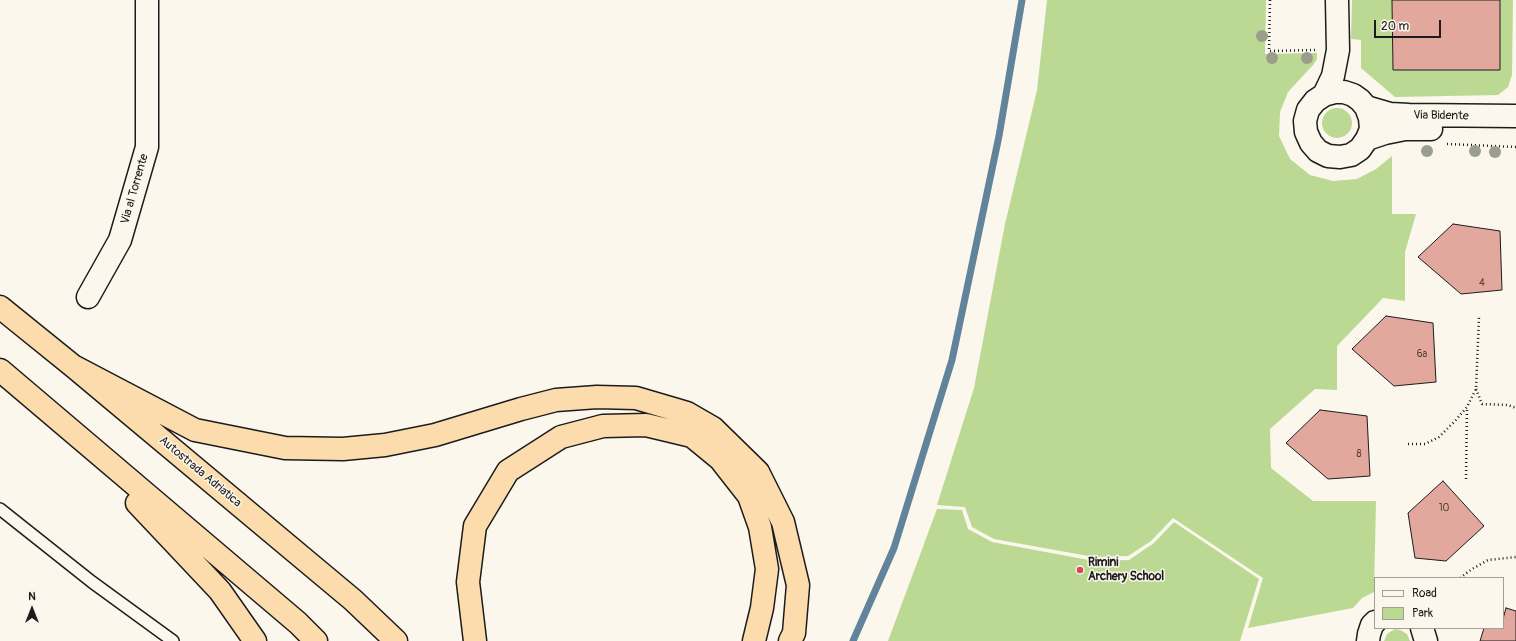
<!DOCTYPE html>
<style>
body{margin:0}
#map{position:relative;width:1516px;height:641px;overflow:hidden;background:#fbf7ec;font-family:Pangolin,sans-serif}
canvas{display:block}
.legend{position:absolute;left:1374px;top:577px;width:130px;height:52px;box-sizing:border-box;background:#fbf7ec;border:1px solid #a29f99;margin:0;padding:5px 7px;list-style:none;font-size:12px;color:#1c1c1c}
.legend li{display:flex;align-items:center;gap:8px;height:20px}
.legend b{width:20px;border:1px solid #a29f99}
.north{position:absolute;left:12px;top:589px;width:40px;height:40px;-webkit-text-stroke:3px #fbf7ec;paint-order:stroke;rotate:0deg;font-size:11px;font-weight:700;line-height:16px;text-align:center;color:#1c1c1c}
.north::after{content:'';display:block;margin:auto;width:14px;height:18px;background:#1c1c1c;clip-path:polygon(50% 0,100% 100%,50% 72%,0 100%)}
.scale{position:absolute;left:1374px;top:20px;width:67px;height:18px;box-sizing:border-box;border:2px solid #1c1c1c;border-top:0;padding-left:5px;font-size:12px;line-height:14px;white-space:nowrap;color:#1c1c1c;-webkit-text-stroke:3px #fbf7ec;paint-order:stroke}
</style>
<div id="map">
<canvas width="1516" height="641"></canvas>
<ul class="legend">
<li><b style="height:5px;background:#fbf7ec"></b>Road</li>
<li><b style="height:11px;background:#bbd992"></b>Park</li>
</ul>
<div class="north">N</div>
<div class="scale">20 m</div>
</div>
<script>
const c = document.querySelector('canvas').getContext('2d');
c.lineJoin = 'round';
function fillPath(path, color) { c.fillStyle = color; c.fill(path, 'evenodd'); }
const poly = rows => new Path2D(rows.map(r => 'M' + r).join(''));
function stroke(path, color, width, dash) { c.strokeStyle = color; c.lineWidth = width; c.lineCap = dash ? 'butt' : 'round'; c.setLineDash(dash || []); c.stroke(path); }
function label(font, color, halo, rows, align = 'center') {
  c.font = font + ' Pangolin,sans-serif'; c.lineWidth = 3; c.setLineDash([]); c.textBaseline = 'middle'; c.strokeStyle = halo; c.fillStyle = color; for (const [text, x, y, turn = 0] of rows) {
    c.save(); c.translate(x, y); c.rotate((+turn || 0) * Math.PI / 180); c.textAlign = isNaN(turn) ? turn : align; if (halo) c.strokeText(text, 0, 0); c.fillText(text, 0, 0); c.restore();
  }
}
fillPath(poly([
 [1047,0,1266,0,1265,54,1317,53,1317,59,1313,65,1288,92,1280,112,1279,136,1290,159,1310,175,1333,181,1357,179,1376,169,1392,156,1392,214,1416,214,1405,252,1405,301,1383,298,1337,346,1337,390,1315,389,1270,429,1271,468,1313,501,1376,501,1374,592,1362,598,1353,608,1248,628,1263,578,1173,518,1151,541,1128,556,1094,557,994,539,972,527,965,507,937,505,974,388,1005,224,1037,90],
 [1352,0,1392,0,1393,70,1500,70,1500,0,1513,0,1512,75,1508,87,1498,95,1395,97,1361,68,1361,40,1351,39],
 '1322 123a15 15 0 1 1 30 0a15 15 0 1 1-30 0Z',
 [937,509,962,510,968,529,992,542,1094,561,1129,560,1154,543,1174,522,1259,579,1240,641,888,641],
 [1395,629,1400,630,1407,634,1410,641,1384,641,1387,634]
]), '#bbd992');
stroke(poly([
 [853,641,894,548,952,360,999,136,1022,0]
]), '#62849b', 7);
const building = poly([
 [1392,0,1500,0,1500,70,1393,70,1392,0],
 [1453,224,1500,231,1502,290,1461,294,1418,257,1453,224],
 [1386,316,1433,323,1436,382,1394,386,1352,349,1386,316],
 [1320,410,1367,416,1370,476,1328,479,1286,443,1320,410],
 [1443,481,1484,526,1446,561,1415,558,1408,513,1443,481],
 [1506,608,1516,611,1516,641,1480,641,1484,628,1503,628,1503,619,1506,608]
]);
fillPath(building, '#e2a89e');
stroke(building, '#1c1c1c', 1);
const service = poly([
 [0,509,92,582,173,641]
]);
const minor = poly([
 [1324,95,1335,92,1344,92,1353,95,1360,100,1366,107,1370,118,1371,129,1367,139,1360,149,1351,155,1340,157,1328,156,1318,151,1311,143,1306,132,1305,121,1308,110,1315,101,1324,95,1333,76,1338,50,1337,0],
 [1366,107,1390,114,1409,115,1516,116],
 [1367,139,1385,133,1405,129,1431,129],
 [88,297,120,240,147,147,147,0],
 [1422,628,1426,641],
 [1368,641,1369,634,1372,625,1375,622]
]);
const motorway = poly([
 [0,307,73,366,353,600,396,641],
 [73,366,195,430,285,448,343,449,385,445,435,435,521,409,556,400,597,397,636,398,687,413,713,428,758,472,783,522,798,585,794,633,790,641],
 [0,370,298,623,316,641],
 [137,503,220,591,255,641],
 [475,641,468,582,475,526,508,471,561,437,603,426,646,425,692,436,720,459,749,496,760,527,767,569,762,608,754,641]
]);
stroke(service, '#1c1c1c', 14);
stroke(minor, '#1c1c1c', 25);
stroke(motorway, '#1c1c1c', 25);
stroke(poly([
 [1270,0,1269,51,1315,50],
 [1447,144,1516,147],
 [1476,389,1482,404,1508,405,1516,408],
 [1408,444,1425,444,1439,437,1455,421,1467,407,1476,389,1479,317],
 [1466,479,1467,407],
 [1460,578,1472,569,1488,560,1516,557]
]), '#1c1c1c', 2.5, [1, 3]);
stroke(service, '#fbf7ec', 11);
stroke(minor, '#fbf7ec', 22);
stroke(motorway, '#fcdcac', 22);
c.fillStyle = '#9b9e8d';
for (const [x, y] of [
 [1262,36],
 [1272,58],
 [1307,58],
 [1427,151],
 [1475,151],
 [1495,152]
]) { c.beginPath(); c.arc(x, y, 6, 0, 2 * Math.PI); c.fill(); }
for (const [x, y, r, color] of [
 [1080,570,4,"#d1495b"]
]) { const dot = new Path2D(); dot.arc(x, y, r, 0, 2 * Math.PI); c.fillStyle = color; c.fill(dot); stroke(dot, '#fbf7ec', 1.5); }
label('10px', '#4e3f3c', null, [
 ["4",1482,283],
 ["6a",1422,354],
 ["8",1359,454],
 ["10",1444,508]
]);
label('12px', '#1c1c1c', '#fbf7ec', [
 ["Via Bidente",1441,116,1],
 ["Via al Torrente",135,189,-74],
 ["Autostrada Adriatica",200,472,40]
]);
label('bold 12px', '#1c1c1c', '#fbf7ec', [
 ["Rimini",1088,563],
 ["Archery School",1088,577]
], 'left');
</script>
